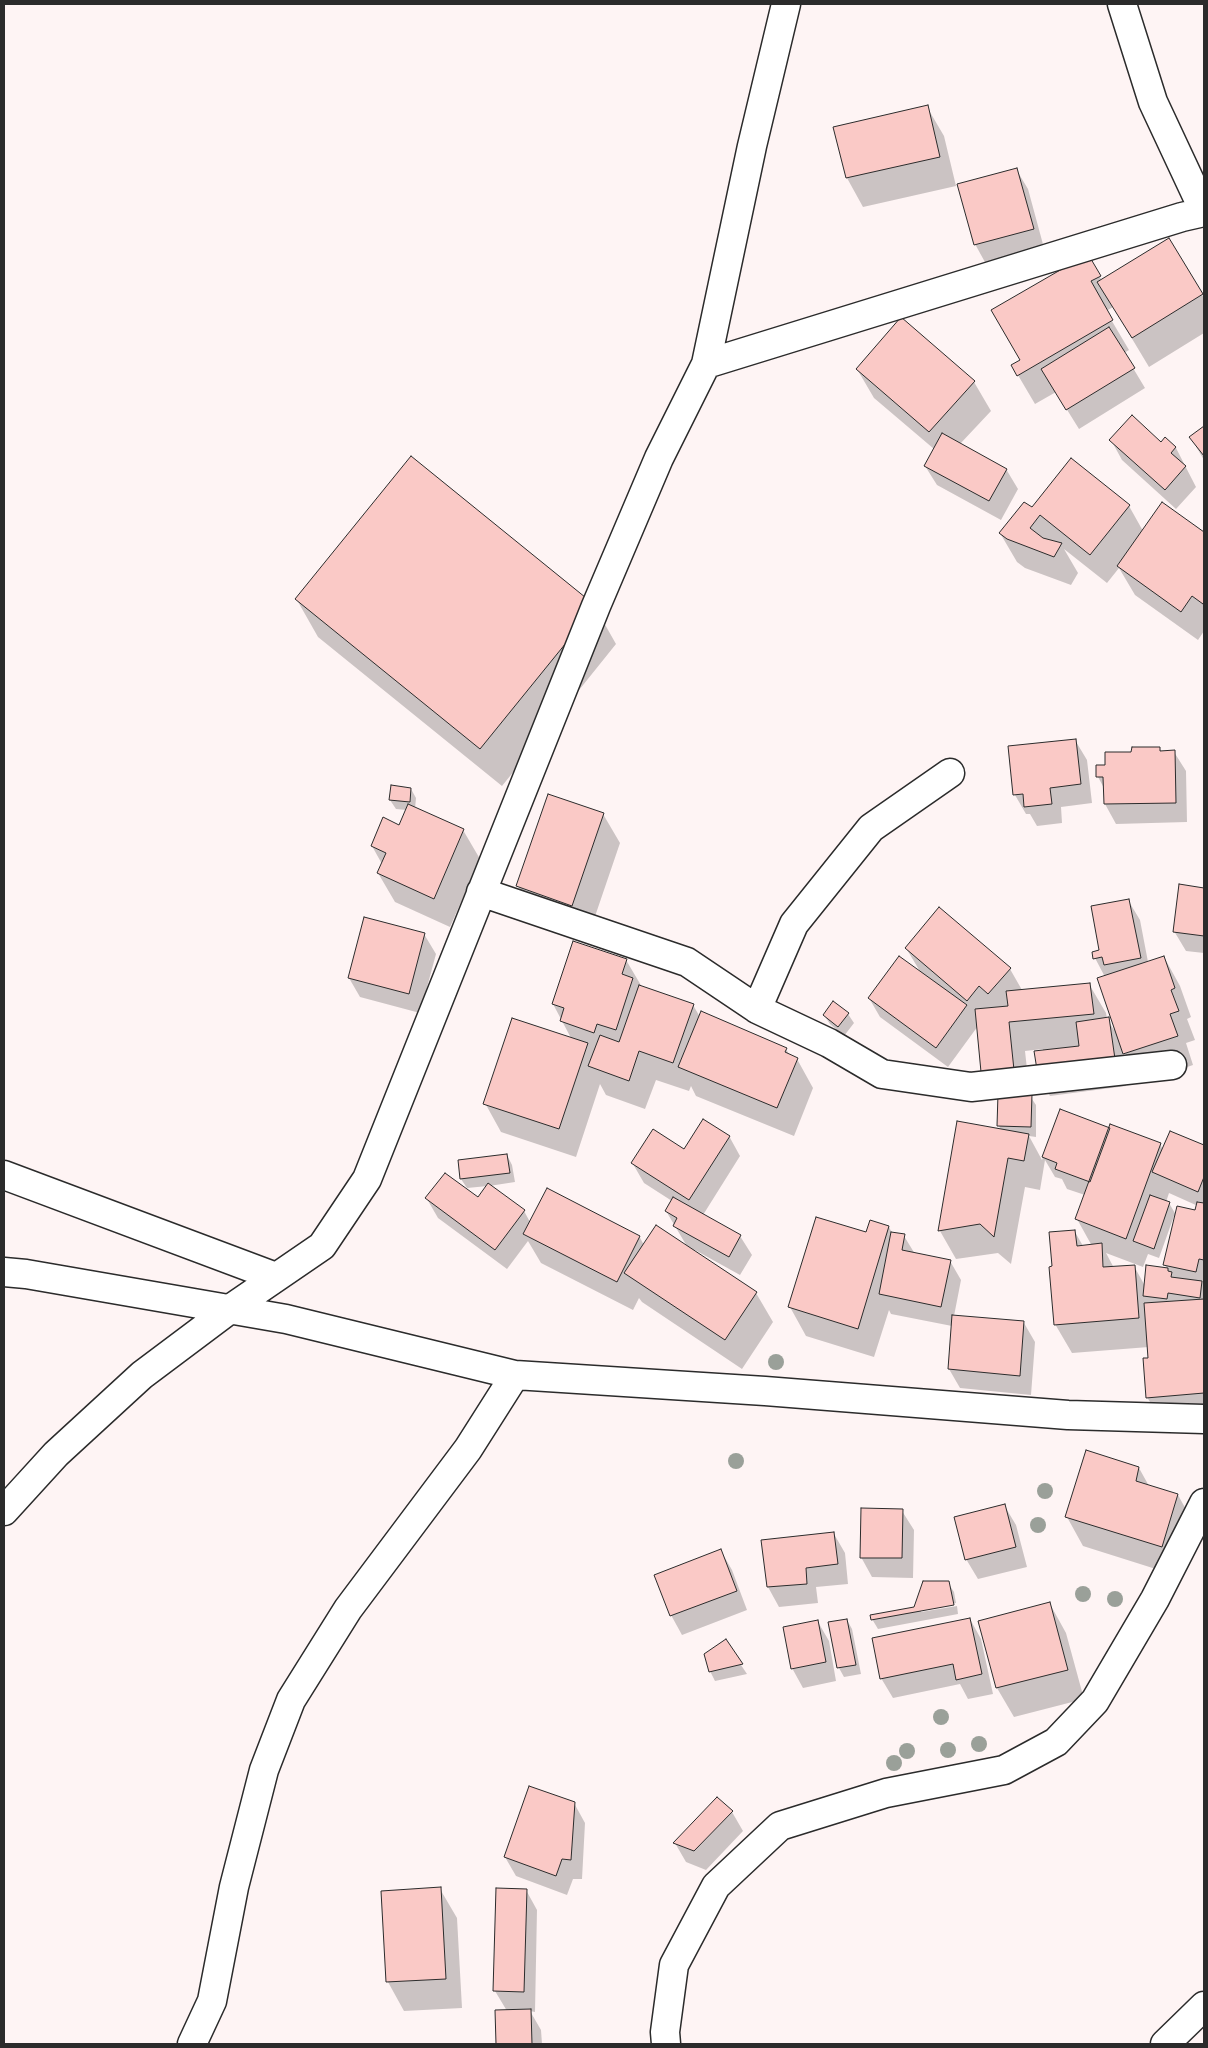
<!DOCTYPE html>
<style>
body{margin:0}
#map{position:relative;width:1208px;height:2048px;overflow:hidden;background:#fef4f4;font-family:Sriracha,sans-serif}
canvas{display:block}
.frame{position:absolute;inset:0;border:5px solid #2b2b2b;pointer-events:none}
</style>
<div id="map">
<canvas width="1208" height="2048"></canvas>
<div class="frame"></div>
</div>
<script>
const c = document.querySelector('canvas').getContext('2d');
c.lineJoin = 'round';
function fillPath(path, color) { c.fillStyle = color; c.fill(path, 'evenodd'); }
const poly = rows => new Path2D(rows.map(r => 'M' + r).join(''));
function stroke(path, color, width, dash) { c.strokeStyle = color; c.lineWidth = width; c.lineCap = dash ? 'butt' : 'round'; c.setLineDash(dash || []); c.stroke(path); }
fillPath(poly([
 [927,107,944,136,956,186,863,207,847,178,835,128],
 [1016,169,1028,189,1044,248,986,264,975,244],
 [1168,240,1204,298,1204,333,1149,367,1113,307,1106,311,1129,350,1124,353,1145,388,1079,429,1056,392,1035,404,1012,365,1021,360,1088,255,1102,281],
 [857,369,974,382,991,411,960,444,1006,469,1018,489,1001,520,937,485,925,466,934,449,874,398],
 [1204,427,1204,460,1191,438],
 [1166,439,1176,448,1196,487,1176,509,1122,460,1111,440,1161,443],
 [1163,504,1204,534,1204,631,1198,640,1135,595,1119,568,1107,583,1064,549,1078,573,1071,585,1025,568,1017,562,1000,533,1032,509,1129,506,1143,531],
 [297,600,595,607,616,644,502,786,318,637],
 [1075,740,1087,760,1092,803,1061,807,1062,823,1037,826,1030,814,1026,814,1015,795,1009,747],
 [1159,748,1162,752,1174,752,1186,771,1187,822,1116,824,1105,804,1104,788,1098,777,1106,766,1132,753],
 [411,789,416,798,415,809,463,830,480,859,450,927,395,902,378,873,382,864,372,846,400,827,407,810,396,809,390,800],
 [603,814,620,843,589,934,535,915,518,886],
 [1180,886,1204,889,1204,953,1186,951,1174,931],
 [1128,900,1140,920,1148,962,1164,957,1180,986,1191,1017,1187,1019,1195,1040,1186,1043,1193,1065,1141,1083,1122,1047,1126,1086,1050,1096,1039,1076,1043,1049,1025,1051,1030,1096,1036,1105,1036,1137,1029,1136,1042,1160,1061,1111,1110,1129,1160,1144,1163,1150,1171,1132,1204,1147,1204,1423,1164,1426,1147,1397,1149,1347,1072,1353,1055,1324,1054,1267,1075,1232,1083,1246,1092,1246,1077,1219,1085,1195,1067,1189,1062,1179,1055,1177,1045,1160,1040,1190,1025,1187,1011,1264,998,1253,956,1259,940,1231,1001,1130,999,1126,999,1101,982,1072,978,1026,948,1067,880,1017,869,998,921,973,906,948,1010,969,1022,990,1089,984,1106,1013,1107,1019,1114,1030,1105,977,1095,958,1101,952],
 [1169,1193,1198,1206,1196,1212,1176,1215,1169,1203,1166,1202],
 [1174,1216,1176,1216,1165,1265,1167,1269,1145,1286,1134,1266,1114,1268,1106,1253,1143,1267,1148,1254,1159,1258],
 [424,934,436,954,420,1013,360,997,349,978],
 [626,960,642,987,693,1005,700,1017,786,1049,790,1056,797,1059,813,1088,794,1136,696,1096,691,1086,689,1091,656,1080,645,1109,606,1095,600,1084,576,1157,501,1132,485,1103,571,1038,553,1004],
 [848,1014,854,1023,844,1036,830,1024,824,1015],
 [729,1136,740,1156,703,1215,740,1236,752,1255,740,1275,695,1250,694,1252,756,1293,773,1322,742,1369,642,1302,639,1298,633,1310,541,1263,528,1241,507,1269,438,1218,427,1199,478,1199,488,1186,467,1188,461,1179,459,1161,507,1155,512,1165,515,1182,489,1186,524,1211,530,1222,639,1236,644,1245,688,1248,666,1211,672,1201,644,1183,633,1164,685,1150],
 [889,1227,892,1233,904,1236,915,1254,950,1261,961,1280,954,1316,1024,1323,1035,1342,1031,1395,960,1388,949,1369,952,1326,891,1314,889,1310,874,1357,806,1336,790,1307,867,1234],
 [1139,1468,1149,1486,1178,1495,1194,1524,1178,1576,1083,1546,1067,1517],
 [1004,1505,1016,1525,1027,1567,978,1579,966,1559],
 [902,1511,914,1530,913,1578,872,1577,861,1557],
 [834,1534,845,1553,848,1584,816,1587,818,1603,779,1607,768,1587,763,1541],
 [721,1551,732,1570,747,1610,682,1635,671,1615],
 [948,1583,954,1592,956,1603,921,1610,921,1612,957,1606,958,1614,878,1629,872,1619,915,1608],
 [1050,1604,1066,1633,1084,1699,1014,1717,997,1688,980,1622],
 [970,1619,981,1639,993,1694,968,1699,960,1684,893,1698,881,1678],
 [847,1620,852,1629,861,1674,844,1677,839,1668,829,1623],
 [818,1622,829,1641,836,1681,803,1688,792,1668],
 [725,1641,747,1674,715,1681,710,1671],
 [574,1803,585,1823,582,1879,573,1879,567,1895,516,1876,505,1857],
 [732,1812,743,1831,706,1870,686,1862,675,1843],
 [440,1889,457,1918,462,2008,404,2011,388,1982],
 [526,1890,537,1910,535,2012,530,2011,541,2030,542,2044,497,2044,496,2012,507,2011,495,1991]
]), '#0003');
const building = poly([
 [928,105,940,157,846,178,833,127,928,105],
 [1017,168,1034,229,974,245,957,184,1017,168],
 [1169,238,1203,294,1132,338,1097,282,1169,238],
 [1088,254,1101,276,1091,281,1113,320,1017,376,1011,365,1020,360,991,310,1088,254],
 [901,317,975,381,929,432,856,369,901,317],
 [1109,327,1135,368,1066,410,1041,369,1109,327],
 [1132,415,1161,442,1165,437,1176,447,1171,453,1186,466,1165,490,1109,440,1132,415],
 [1204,426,1204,456,1189,437,1204,426],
 [942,433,1007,469,989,501,924,466,942,433],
 [411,456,596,606,480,749,295,599,411,456],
 [1071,458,1130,505,1090,555,1040,515,1030,528,1043,538,1062,543,1054,557,1007,539,999,533,1024,502,1032,507,1071,458],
 [1162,502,1204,532,1204,602,1203,604,1192,596,1181,612,1117,566,1162,502],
 [1076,739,1081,784,1050,788,1052,804,1024,807,1023,794,1013,795,1008,746,1076,739],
 [1132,747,1160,747,1160,751,1175,750,1176,803,1104,804,1103,777,1096,777,1096,765,1105,765,1105,752,1131,752,1132,747],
 [391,785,411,788,410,802,389,800,391,785],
 [548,794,604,813,572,906,516,886,548,794],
 [408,804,464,829,434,899,377,873,386,853,371,846,383,817,399,825,408,804],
 [1179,884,1204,888,1204,936,1173,932,1179,884],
 [1129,899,1141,958,1104,965,1102,957,1093,959,1092,952,1099,950,1091,906,1129,899],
 [939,907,1011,968,988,994,979,986,967,1001,905,948,939,907],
 [364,917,425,933,409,994,348,978,364,917],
 [573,941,627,959,622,974,633,978,616,1030,597,1024,594,1033,560,1021,564,1008,552,1004,573,941],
 [899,956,967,1005,936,1048,868,998,899,956],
 [1164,956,1175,988,1171,990,1179,1011,1170,1014,1178,1036,1123,1054,1097,978,1164,956],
 [1090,983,1094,1014,1009,1022,1014,1070,981,1072,975,1009,1008,1006,1006,991,1090,983],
 [639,985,694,1004,673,1063,639,1051,629,1081,588,1066,600,1035,619,1042,639,985],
 [833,1001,849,1013,838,1027,823,1015,833,1001],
 [701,1011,787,1048,785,1052,798,1058,777,1108,678,1067,701,1011],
 [1109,1017,1116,1066,1038,1076,1034,1051,1079,1046,1076,1022,1109,1017],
 [512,1018,588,1043,559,1129,483,1104,512,1018],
 [998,1094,1032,1094,1031,1127,997,1126,998,1094],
 [1060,1109,1110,1128,1090,1182,1055,1169,1057,1163,1042,1157,1060,1109],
 [703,1119,730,1136,689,1200,631,1163,653,1129,684,1149,703,1119],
 [957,1121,1029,1134,1024,1161,1008,1158,994,1237,980,1224,938,1231,957,1121],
 [1110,1124,1161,1143,1126,1239,1075,1219,1110,1124],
 [1170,1131,1204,1145,1204,1177,1198,1192,1152,1172,1170,1131],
 [507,1154,510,1173,460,1179,458,1160,507,1154],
 [445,1173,478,1197,488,1183,525,1210,495,1250,425,1198,445,1173],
 [547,1188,640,1236,617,1282,523,1234,547,1188],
 [1150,1195,1170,1202,1154,1249,1133,1241,1150,1195],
 [673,1197,741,1235,729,1257,673,1226,677,1218,665,1211,673,1197],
 [1197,1202,1204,1203,1204,1260,1199,1259,1196,1272,1163,1265,1177,1206,1195,1210,1197,1202],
 [816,1217,866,1232,870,1220,889,1226,858,1329,788,1307,816,1217],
 [656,1225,757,1292,725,1340,624,1273,656,1225],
 [1075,1230,1077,1246,1102,1243,1103,1267,1135,1265,1139,1318,1054,1325,1049,1267,1052,1266,1049,1232,1075,1230],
 [891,1232,905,1234,902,1250,951,1260,941,1307,879,1294,891,1232],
 [1146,1265,1168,1268,1168,1271,1172,1272,1171,1277,1202,1281,1200,1298,1168,1293,1167,1299,1143,1296,1146,1265],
 [1204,1299,1204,1393,1146,1398,1143,1358,1148,1358,1144,1303,1204,1299],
 [952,1315,1024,1321,1020,1376,948,1369,952,1315],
 [1086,1450,1139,1467,1136,1481,1178,1494,1162,1547,1065,1517,1086,1450],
 [1005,1504,1016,1547,965,1560,954,1517,1005,1504],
 [861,1508,903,1509,902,1558,860,1558,861,1508],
 [834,1532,838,1564,806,1568,807,1584,767,1587,761,1540,834,1532],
 [721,1549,737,1591,670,1616,654,1575,721,1549],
 [923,1581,949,1581,954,1605,871,1620,870,1615,914,1607,923,1581],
 [1050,1602,1068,1670,996,1688,978,1621,1050,1602],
 [970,1618,982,1674,956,1680,953,1664,880,1679,872,1638,970,1618],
 [847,1619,856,1665,837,1668,828,1622,847,1619],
 [818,1620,826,1662,791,1669,783,1627,818,1620],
 [726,1639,743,1664,709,1672,704,1654,726,1639],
 [529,1786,575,1802,571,1860,562,1859,556,1876,504,1857,529,1786],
 [717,1797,733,1811,694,1851,673,1843,717,1797],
 [441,1887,446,1979,386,1982,381,1891,441,1887],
 [496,1888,527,1889,524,1992,493,1991,496,1888],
 [531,2009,532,2044,496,2044,495,2010,531,2009]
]);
fillPath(building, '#fac9c6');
stroke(building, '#2b2b2b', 1);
const minor = poly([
 [1122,4,1153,102,1204,211],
 [706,364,1182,217,1204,212],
 [481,892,687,962,757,1009,829,1043,882,1074,971,1087,1172,1065],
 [757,1009,794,924,871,828,950,773],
 [4,1175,276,1277],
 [4,1272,26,1274,286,1319,515,1375,765,1391,1068,1415,1204,1419],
 [4,1511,56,1454,142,1375,230,1309,322,1246,367,1179,596,606,659,458,706,364,752,146,786,4],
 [192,2044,212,2001,234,1887,264,1770,291,1700,348,1609,468,1449,515,1375],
 [666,2044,665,2032,674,1965,716,1886,780,1826,886,1793,1004,1770,1056,1742,1095,1701,1155,1599,1204,1503],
 [1165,2044,1204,2006]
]);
stroke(minor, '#2b2b2b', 31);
stroke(minor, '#fff', 28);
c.fillStyle = '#9aa099';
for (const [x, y] of [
 [776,1362],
 [736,1461],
 [1045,1491],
 [1038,1525],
 [1083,1594],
 [1115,1599],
 [941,1717],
 [979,1744],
 [948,1750],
 [907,1751],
 [894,1763]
]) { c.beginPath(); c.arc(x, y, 8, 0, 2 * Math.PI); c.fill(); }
</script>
